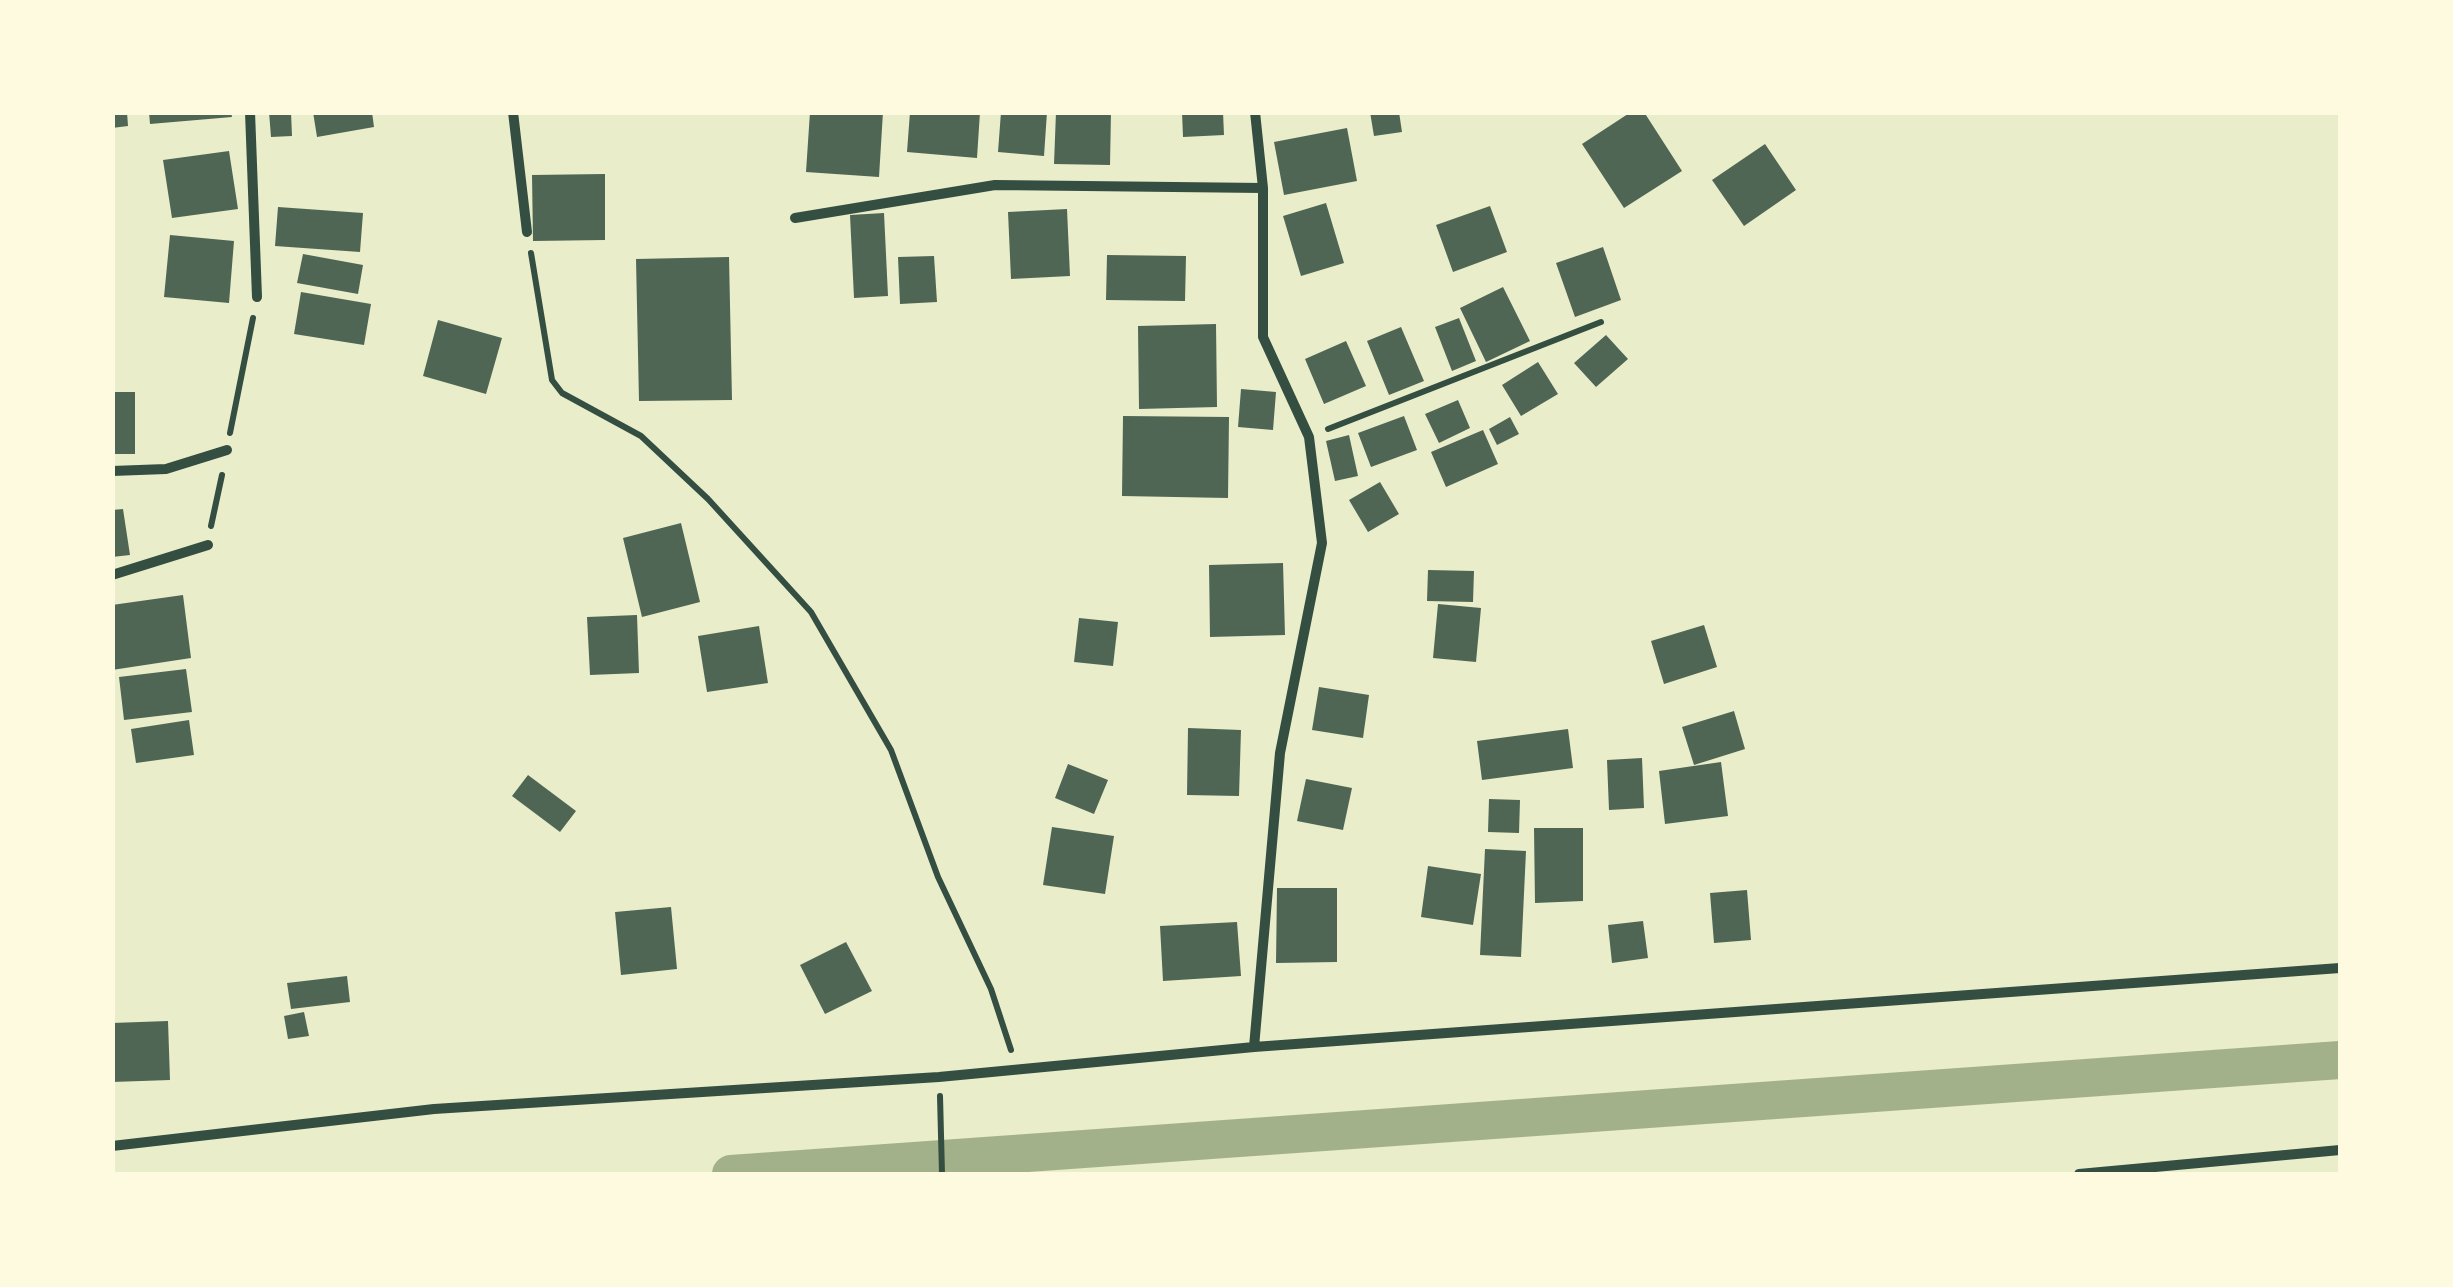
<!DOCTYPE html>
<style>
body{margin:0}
#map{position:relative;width:2453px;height:1287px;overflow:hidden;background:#e9edc9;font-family:Karla,sans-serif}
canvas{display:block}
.frame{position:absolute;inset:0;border:115px solid #fefae0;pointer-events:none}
</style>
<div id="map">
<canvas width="2453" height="1287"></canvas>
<div class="frame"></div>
</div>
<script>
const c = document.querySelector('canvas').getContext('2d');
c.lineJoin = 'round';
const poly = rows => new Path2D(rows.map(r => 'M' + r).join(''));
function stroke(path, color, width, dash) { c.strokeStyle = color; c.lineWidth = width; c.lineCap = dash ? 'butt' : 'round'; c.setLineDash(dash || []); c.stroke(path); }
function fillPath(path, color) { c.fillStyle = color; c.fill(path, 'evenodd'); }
stroke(poly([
 [731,1174,2340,1060]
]), '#a3b18a', 38);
fillPath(poly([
 [112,112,127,112,128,126,112,128],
 [149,112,231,112,232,117,150,124],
 [269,112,291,112,292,136,271,137],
 [313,112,372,112,374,127,317,137],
 [810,112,883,112,879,177,806,172],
 [910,112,980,112,977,158,907,152],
 [1001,112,1047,112,1044,156,998,152],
 [1056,112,1111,112,1110,165,1054,164],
 [1182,112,1223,112,1224,135,1183,137],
 [1370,112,1399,112,1402,132,1374,136],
 [1631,112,1644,112,1682,171,1624,208,1582,144],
 [1347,128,1357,181,1284,195,1274,142],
 [1765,144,1796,190,1744,226,1712,180],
 [229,151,238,209,172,218,163,160],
 [605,174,605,240,533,241,532,175],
 [1326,203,1344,263,1301,276,1283,216],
 [1490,206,1507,252,1453,272,1436,225],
 [278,207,363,213,360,252,275,246],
 [1067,209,1070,276,1011,279,1008,212],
 [884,213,888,296,854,298,850,215],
 [170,235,234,241,229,303,164,297],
 [1603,247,1621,300,1575,317,1556,263],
 [303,254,363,265,358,294,297,283],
 [1107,255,1186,256,1185,301,1106,300],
 [934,256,937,302,900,304,898,257],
 [729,257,732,400,639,401,636,259],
 [1503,287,1530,341,1486,362,1460,308],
 [301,292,371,304,364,345,294,334],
 [1459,318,1476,361,1452,371,1435,327],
 [438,320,502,338,486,394,423,376],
 [1216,324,1217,407,1139,409,1138,326],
 [1401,327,1424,381,1389,395,1367,341],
 [1606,335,1628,359,1596,387,1574,363],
 [1346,341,1366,386,1324,404,1305,359],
 [1538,362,1558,394,1521,416,1502,385],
 [1241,389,1276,392,1273,430,1238,427],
 [112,392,135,392,135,454,112,454],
 [1458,400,1470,428,1439,443,1425,414],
 [1123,416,1229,417,1228,498,1122,496],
 [1404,416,1417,450,1371,467,1358,433],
 [1510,417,1519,434,1497,445,1489,429],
 [1483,430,1498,464,1446,487,1431,452],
 [1349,435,1358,476,1335,481,1326,441],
 [1380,482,1399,514,1368,532,1349,500],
 [123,509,130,555,112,557,112,510],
 [681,523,700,602,642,617,623,538],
 [1283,563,1285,635,1210,637,1209,565],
 [1428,570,1474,571,1473,602,1427,601],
 [183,595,191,658,112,670,112,605],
 [1438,604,1481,608,1476,662,1433,658],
 [637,615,639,673,590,675,587,617],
 [1079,618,1118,622,1113,666,1074,662],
 [1704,625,1717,667,1664,684,1651,641],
 [759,626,768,683,707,692,698,636],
 [186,669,192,712,124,720,119,677],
 [1319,687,1369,695,1363,738,1312,730],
 [1734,711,1745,749,1694,765,1682,727],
 [189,720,194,755,136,763,131,729],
 [1188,728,1241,730,1239,796,1187,795],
 [1568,729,1573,768,1482,780,1477,741],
 [1642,758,1644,808,1609,810,1607,760],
 [1721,762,1728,816,1665,824,1659,771],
 [1068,764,1108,780,1094,814,1055,798],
 [528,775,576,811,560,832,512,796],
 [1306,779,1352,788,1343,830,1297,821],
 [1489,799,1520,800,1519,833,1488,832],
 [1052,827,1114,836,1105,894,1043,885],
 [1534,828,1583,828,1583,901,1535,903],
 [1485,849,1526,851,1521,957,1480,955],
 [1428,866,1481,874,1473,925,1421,917],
 [1277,888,1337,888,1337,962,1276,963],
 [1747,890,1751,940,1714,943,1710,893],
 [671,907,677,969,621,975,615,912],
 [1643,921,1648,958,1612,963,1608,925],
 [1237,922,1241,976,1163,981,1160,926],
 [846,942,872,991,825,1014,800,965],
 [347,976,350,1002,291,1009,287,983],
 [304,1012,309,1036,288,1039,284,1016],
 [168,1021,170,1080,112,1082,112,1023]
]), '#4f6655');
stroke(poly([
 [531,253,552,380,562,393,641,436,708,499,811,612,891,750,938,877,991,989,1011,1050],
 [1328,429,1601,322],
 [230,433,253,318],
 [211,526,222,475],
 [940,1096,942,1174]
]), '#344e41', 6);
stroke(poly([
 [250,112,257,297],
 [513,112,527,232],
 [795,218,995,185,1263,188],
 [112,471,166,469,227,450],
 [112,575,208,545],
 [1254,1047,1280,753,1322,543,1309,437,1263,337,1263,188,1255,112],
 [112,1146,434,1109,939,1077,1254,1047,2340,968],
 [2079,1174,2340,1150]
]), '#344e41', 10);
</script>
